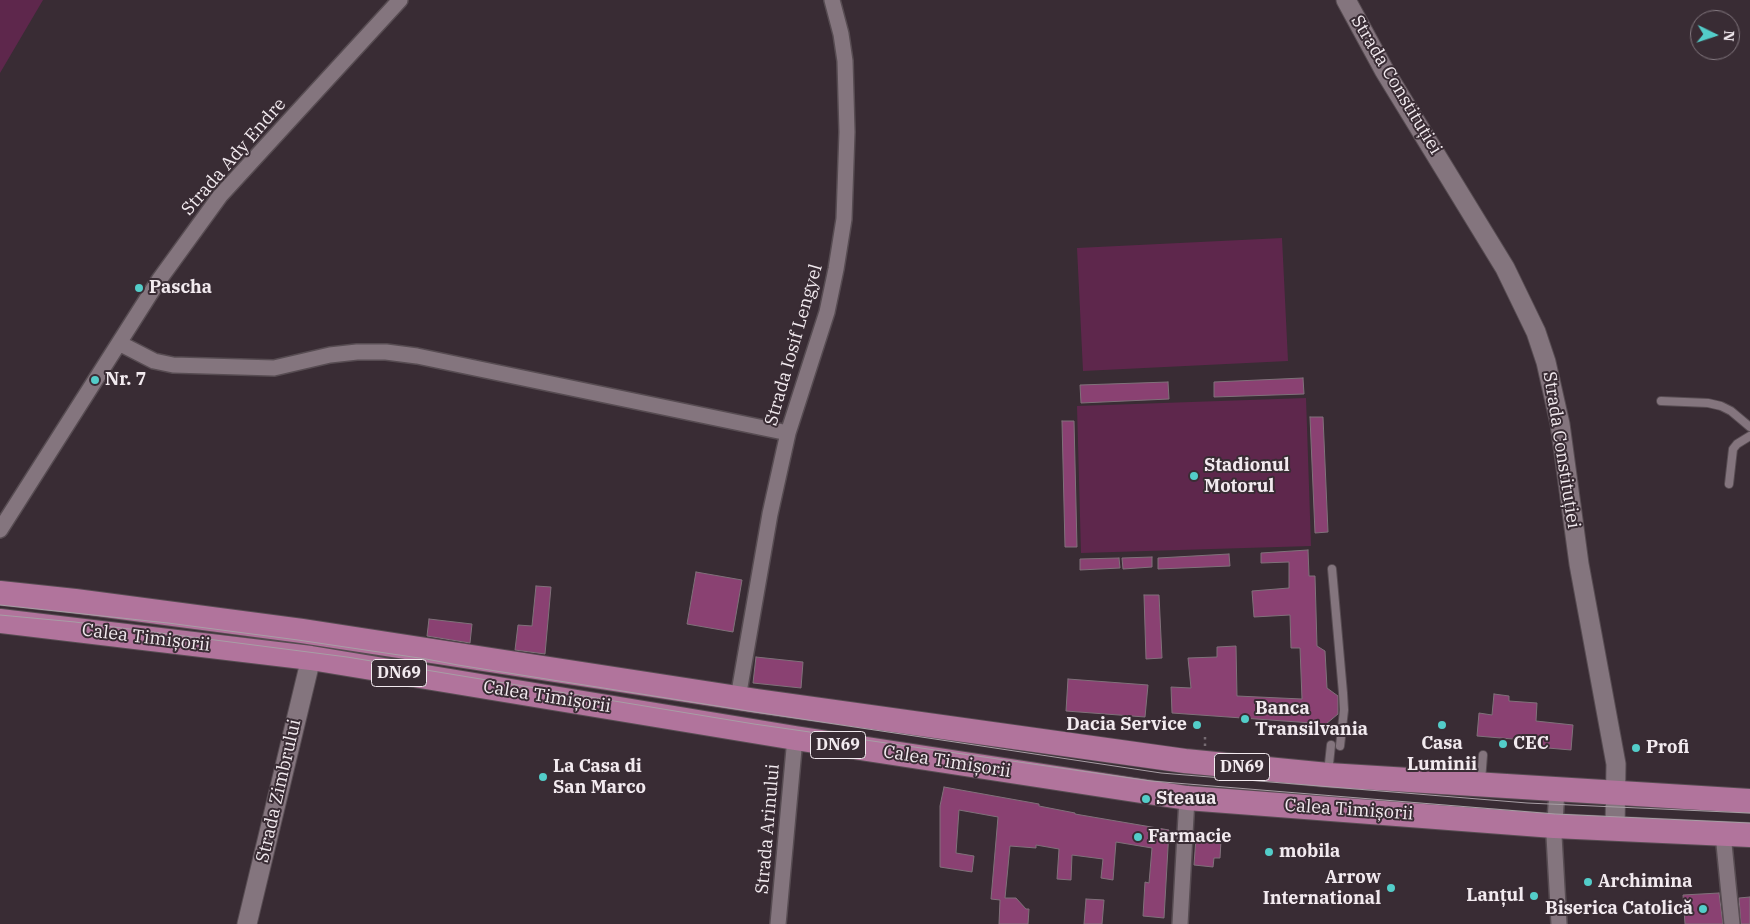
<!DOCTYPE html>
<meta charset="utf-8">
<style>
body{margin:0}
#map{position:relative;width:1750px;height:924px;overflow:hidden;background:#392c34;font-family:"IBM Plex Serif",serif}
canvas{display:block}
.north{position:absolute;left:1690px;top:10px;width:50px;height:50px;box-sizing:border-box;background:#392c34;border:1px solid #83787f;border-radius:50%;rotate:94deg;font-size:14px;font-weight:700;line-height:20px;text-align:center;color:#f2eaef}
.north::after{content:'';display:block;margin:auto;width:18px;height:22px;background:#53cdc9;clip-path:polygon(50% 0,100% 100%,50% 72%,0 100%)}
</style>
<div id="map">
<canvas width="1750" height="924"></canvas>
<div class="north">N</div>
</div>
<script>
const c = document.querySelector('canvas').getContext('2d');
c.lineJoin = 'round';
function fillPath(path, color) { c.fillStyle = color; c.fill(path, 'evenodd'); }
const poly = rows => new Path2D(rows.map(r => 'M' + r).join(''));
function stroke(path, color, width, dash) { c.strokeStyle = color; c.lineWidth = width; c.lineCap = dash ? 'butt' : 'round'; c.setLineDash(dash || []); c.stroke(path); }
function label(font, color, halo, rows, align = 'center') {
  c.font = font + ' "IBM Plex Serif",serif'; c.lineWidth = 4; c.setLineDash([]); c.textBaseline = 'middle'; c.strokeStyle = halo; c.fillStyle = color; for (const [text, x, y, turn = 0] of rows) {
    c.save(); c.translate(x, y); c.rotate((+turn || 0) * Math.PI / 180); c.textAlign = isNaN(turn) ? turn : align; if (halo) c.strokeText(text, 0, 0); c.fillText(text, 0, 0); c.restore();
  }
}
fillPath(poly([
 [0,0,43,0,0,73],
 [1282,238,1288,361,1083,371,1077,248],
 [1306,398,1311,546,1081,553,1077,406]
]), '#5e274c');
const building = poly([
 [1303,378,1304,394,1214,397,1214,382,1303,378],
 [1168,382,1169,399,1081,403,1080,385,1168,382],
 [1310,417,1323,417,1328,532,1315,533,1310,417],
 [1062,421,1074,421,1077,547,1065,547,1062,421],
 [1308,550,1309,576,1315,576,1317,646,1325,651,1327,688,1338,696,1338,714,1326,724,1172,713,1171,687,1191,688,1188,658,1217,657,1217,647,1236,646,1237,696,1302,699,1300,648,1291,648,1290,615,1254,617,1252,591,1289,588,1289,562,1261,563,1261,553,1308,550],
 [1229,554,1230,566,1158,569,1158,558,1229,554],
 [1152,557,1152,567,1123,569,1122,558,1152,557],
 [1119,558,1120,568,1080,570,1080,559,1119,558],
 [696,572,742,580,733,632,687,624,696,572],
 [536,586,551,587,545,654,515,650,518,625,532,626,536,586],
 [1144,595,1159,595,1162,658,1146,659,1144,595],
 [429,619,472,624,470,643,427,636,429,619],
 [756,657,803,662,801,688,753,683,756,657],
 [1068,679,1148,685,1145,717,1066,711,1068,679],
 [1494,694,1509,696,1509,701,1537,703,1536,721,1573,725,1571,750,1536,747,1537,741,1477,736,1479,713,1492,715,1494,694],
 [944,787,1039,804,1039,806,1075,813,1075,814,1169,830,1164,918,1143,916,1145,882,1149,883,1152,848,1116,842,1113,880,1101,878,1103,859,1072,855,1071,880,1057,879,1059,849,1036,845,1036,848,1010,846,1005,898,1016,898,1026,909,1029,909,1028,924,999,924,1000,900,991,899,998,817,959,810,956,853,974,856,972,872,940,867,940,806,944,787],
 [1196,837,1221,840,1220,858,1214,858,1213,867,1194,865,1196,837],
 [1719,893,1723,924,1685,924,1683,895,1719,893],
 [1750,897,1750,924,1741,924,1739,898,1750,897],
 [1086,899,1104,900,1102,924,1084,924,1086,899]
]);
fillPath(building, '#8a4172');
stroke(building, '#80717a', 1);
const service = poly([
 [1661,401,1708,403,1721,406,1731,411,1750,427],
 [1729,484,1733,449,1737,444,1750,436],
 [1332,569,1343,693,1344,710,1340,746],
 [1328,773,1331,745],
 [1481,781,1483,755]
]);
const minor = poly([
 [119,343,154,361,173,365,274,368,330,355,357,352,386,352,417,356,788,433],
 [0,530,159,280,220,196,400,0],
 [738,698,770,514,788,433,827,312,836,269,844,219,847,132,845,61,841,34,832,0],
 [1557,791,1554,836,1559,924],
 [1723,834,1732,924],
 [778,924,795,738],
 [1180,924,1187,798]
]);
const tertiary = poly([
 [1346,0,1384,70,1505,268,1536,332,1546,362,1560,424,1579,564,1616,764,1615,829],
 [247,924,311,658]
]);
const primary = poly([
 [0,593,75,601,302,631,757,701,1185,761,1328,775,1750,801],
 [0,621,311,658,795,738,1187,798,1554,826,1750,835]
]);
stroke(service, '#574c52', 10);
stroke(minor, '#574c52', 18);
stroke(tertiary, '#574c52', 21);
stroke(primary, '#574c52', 26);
stroke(poly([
 [1205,746,1205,737]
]), '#766b72', 2.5, [2.5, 4]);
stroke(service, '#84757e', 8);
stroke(minor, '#84757e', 15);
stroke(tertiary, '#84757e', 19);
stroke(primary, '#b1749c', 24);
stroke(poly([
 [0,605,168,623,298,640,426,659,458,665,755,712,1161,773,1527,803,1750,813],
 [0,615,75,622,347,657,754,724,1151,781,1555,814,1750,823]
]), '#a89ea5', 1);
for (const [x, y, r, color] of [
 [139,288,5,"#53cdc9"],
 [95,380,5,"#53cdc9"],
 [1194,476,5,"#53cdc9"],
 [1245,719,5,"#53cdc9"],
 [1197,725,5,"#53cdc9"],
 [1442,725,5,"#53cdc9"],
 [1503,744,5,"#53cdc9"],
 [1636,748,5,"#53cdc9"],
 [543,777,5,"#53cdc9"],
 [1146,799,5,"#53cdc9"],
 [1138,837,5,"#53cdc9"],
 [1269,852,5,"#53cdc9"],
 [1588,882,5,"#53cdc9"],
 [1391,888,5,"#53cdc9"],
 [1534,896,5,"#53cdc9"],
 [1703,909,5,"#53cdc9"]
]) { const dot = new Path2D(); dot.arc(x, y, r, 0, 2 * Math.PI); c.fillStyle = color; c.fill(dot); stroke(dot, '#392c34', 2); }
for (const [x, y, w] of [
 [399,673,55],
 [838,745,55],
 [1242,767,55]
]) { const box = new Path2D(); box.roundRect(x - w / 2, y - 13.5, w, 27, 4); c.fillStyle = '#392c34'; c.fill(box); stroke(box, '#f2eaef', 1); }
label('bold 16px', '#f2eaef', null, [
 ["DN69",399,673],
 ["DN69",838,745],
 ["DN69",1242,767]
]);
label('18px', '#f2eaef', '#392c34', [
 ["Strada Constituției",1396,85,59],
 ["Strada Ady Endre",234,157,-49],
 ["Strada Iosif Lengyel",794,345,-74],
 ["Strada Constituției",1561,450,81],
 ["Calea Timișorii",146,638,7],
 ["Calea Timișorii",547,697,9],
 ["Calea Timișorii",947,762,9],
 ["Strada Zimbrului",279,791,-77],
 ["Calea Timișorii",1349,810,4],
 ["Strada Arinului",768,829,-85]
]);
label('bold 18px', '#f2eaef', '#392c34', [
 ["Pascha",149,288],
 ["Nr. 7",105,380],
 ["Stadionul",1204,466],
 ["Motorul",1204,487],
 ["Banca",1255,709],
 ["Transilvania",1255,730],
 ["Dacia Service",1187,725,"right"],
 ["Casa",1442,744,"center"],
 ["Luminii",1442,765,"center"],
 ["CEC",1513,744],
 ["Profi",1646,748],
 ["La Casa di",553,767],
 ["San Marco",553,788],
 ["Steaua",1156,799],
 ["Farmacie",1148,837],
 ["mobila",1279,852],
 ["Arrow",1381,878,"right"],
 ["International",1381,899,"right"],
 ["Archimina",1598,882],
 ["Lanțul",1524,896,"right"],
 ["Biserica Catolică",1693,909,"right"]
], 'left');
</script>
